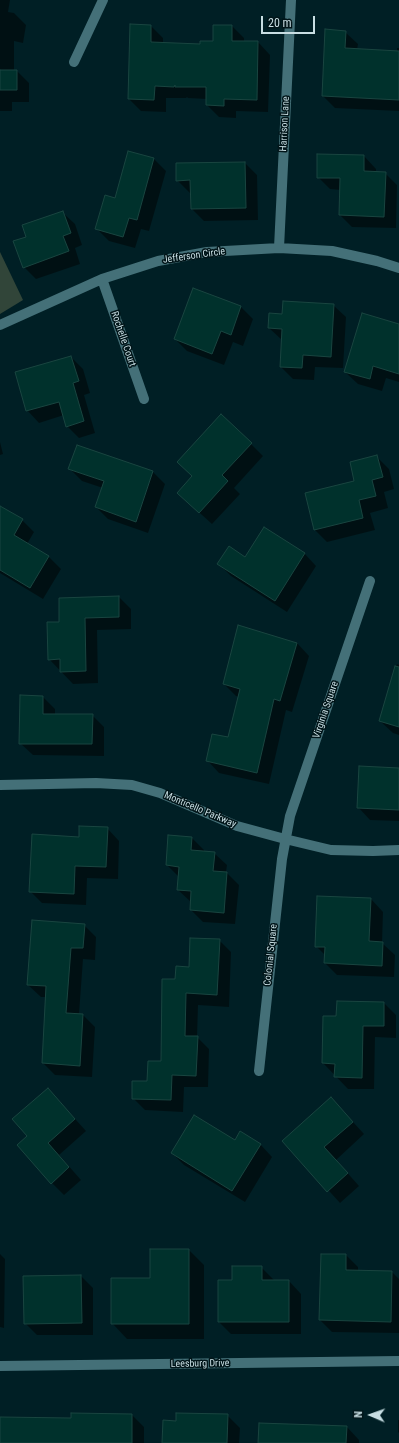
<!DOCTYPE html>
<style>
body{margin:0}
#map{position:relative;width:399px;height:1443px;overflow:hidden;background:#001f25;font-family:"Roboto Condensed",sans-serif}
canvas{display:block}
.north{position:absolute;left:351px;top:1395px;width:40px;height:40px;-webkit-text-stroke:3px #011519;paint-order:stroke;rotate:272deg;font-size:11px;font-weight:700;line-height:16px;text-align:center;color:#c8dee3}
.north::after{content:'';display:block;margin:auto;width:14px;height:18px;background:#c8dee3;clip-path:polygon(50% 0,100% 100%,50% 72%,0 100%)}
.scale{position:absolute;left:261px;top:16px;width:54px;height:18px;box-sizing:border-box;border:2px solid #c8dee3;border-top:0;padding-left:5px;font-size:12px;line-height:14px;white-space:nowrap;color:#c8dee3;-webkit-text-stroke:3px #011519;paint-order:stroke}
</style>
<div id="map">
<canvas width="399" height="1443"></canvas>
<div class="north">N</div>
<div class="scale">20 m</div>
</div>
<script>
const c = document.querySelector('canvas').getContext('2d');
c.lineJoin = 'round';
function fillPath(path, color) { c.fillStyle = color; c.fill(path, 'evenodd'); }
const poly = rows => new Path2D(rows.map(r => 'M' + r).join(''));
function stroke(path, color, width, dash) { c.strokeStyle = color; c.lineWidth = width; c.lineCap = dash ? 'butt' : 'round'; c.setLineDash(dash || []); c.stroke(path); }
function label(font, color, halo, rows, align = 'center') {
  c.font = font + ' "Roboto Condensed",sans-serif'; c.lineWidth = 3; c.setLineDash([]); c.textBaseline = 'middle'; c.strokeStyle = halo; c.fillStyle = color; for (const [text, x, y, turn = 0] of rows) {
    c.save(); c.translate(x, y); c.rotate((+turn || 0) * Math.PI / 180); c.textAlign = isNaN(turn) ? turn : align; if (halo) c.strokeText(text, 0, 0); c.fillText(text, 0, 0); c.restore();
  }
}
fillPath(poly([
 [0,252,23,300,0,314]
]), '#314539');
fillPath(poly([
 [0,0,10,0,8,12,14,13,26,25,23,43,14,41,14,71,17,71,29,83,29,102,12,102,12,111,0,111],
 [151,26,163,38,163,44,201,45,214,42,214,26,232,26,244,38,244,42,258,42,270,55,268,112,236,111,236,118,219,117,207,105,207,99,188,98,187,97,186,98,166,98,166,112,141,111,129,99],
 [345,32,358,44,357,50,397,51,397,48,399,48,399,111,335,108,323,96],
 [364,156,376,169,376,173,385,173,397,185,396,228,352,227,340,215,341,190,330,189,318,177],
 [154,159,166,171,149,231,141,229,135,248,109,241,97,229,115,199],
 [245,163,257,175,258,220,204,221,192,209,192,192,190,193,177,180],
 [62,212,75,224,82,245,75,248,80,264,36,279,24,267,27,237],
 [194,289,241,307,253,319,243,346,233,342,224,365,187,351,175,339],
 [333,305,346,317,343,368,315,367,314,380,293,379,281,367,282,340,269,328,283,315],
 [399,325,399,382,386,378,382,391,358,384,345,372],
 [71,357,83,369,90,393,84,395,95,433,79,438,67,426,64,415,39,423,27,410],
 [0,442,3,454,0,455],
 [251,444,263,456,234,488,240,494,212,524,191,505],
 [77,446,153,472,165,484,148,533,108,519,96,507,103,488,82,481,69,468],
 [377,457,389,469,394,489,384,492,388,508,370,513,375,530,327,542,315,530,306,494,355,481],
 [0,516,22,520,34,532,27,544,49,557,61,569,43,599,0,573],
 [304,553,316,566,287,612,231,576,219,564,246,558],
 [119,597,131,609,131,629,97,630,98,683,73,684,49,659,60,623],
 [297,643,309,656,292,712,286,710,269,784,219,773,207,760,229,739,239,697,236,696,224,684],
 [397,664,399,665,399,735,393,733,380,721],
 [43,697,55,709,55,715,92,715,104,727,104,756,33,755,20,743],
 [399,769,399,821,370,820,358,807],
 [107,828,119,841,118,879,87,878,86,905,42,903,30,891,80,838],
 [192,838,204,850,204,852,214,853,227,865,226,872,239,885,235,924,203,922,191,910,191,902,178,890,179,877,167,865],
 [371,899,383,912,382,943,395,955,394,977,337,975,325,963,325,955,316,946],
 [84,925,96,937,95,960,83,959,79,1014,83,1015,95,1027,92,1077,55,1075,43,1063,47,997,41,997,28,985],
 [219,940,231,952,229,1007,198,1005,197,1037,209,1049,208,1087,184,1087,183,1112,145,1110,133,1098,148,1082,162,1062,176,980],
 [384,1003,396,1015,396,1038,375,1037,374,1089,348,1089,323,1063,337,1017],
 [48,1089,86,1131,59,1155,81,1180,64,1195,52,1183,28,1136],
 [343,1111,364,1134,336,1160,359,1186,340,1203,284,1141],
 [236,1141,260,1144,272,1157,245,1202,184,1165,172,1153],
 [151,1250,189,1250,204,1265,204,1339,127,1339,112,1323,151,1279],
 [0,1254,5,1259,4,1328,0,1327],
 [346,1255,358,1267,358,1271,392,1272,399,1279,399,1333,332,1332,320,1320],
 [261,1267,274,1280,274,1281,289,1281,301,1294,301,1334,231,1334,219,1322,233,1281],
 [81,1276,93,1288,93,1335,37,1335,25,1323],
 [132,1415,144,1427,144,1443,0,1443,0,1418,72,1419],
 [227,1415,240,1428,239,1443,163,1443,177,1422],
 [398,1420,399,1420,399,1433,398,1432],
 [347,1427,359,1440,359,1443,259,1443]
]), '#0007');
const building = poly([
 [130,24,151,25,151,42,200,44,200,41,213,41,213,25,232,25,232,41,258,41,257,100,224,99,224,106,206,105,206,87,175,87,175,85,174,87,155,86,154,100,128,99,130,24],
 [325,29,346,31,345,48,399,51,399,100,322,96,325,29],
 [0,70,17,70,17,90,0,90,0,70],
 [128,151,154,158,137,220,129,218,123,237,95,229,105,195,115,198,128,151],
 [317,154,364,155,364,171,386,172,384,217,339,215,340,178,317,178,317,154],
 [245,162,246,208,191,209,190,180,176,181,176,163,245,162],
 [63,211,71,233,63,236,69,251,23,268,13,241,26,237,22,225,63,211],
 [193,288,241,306,231,335,221,331,212,354,174,339,193,288],
 [283,301,334,304,331,357,303,355,302,368,280,367,282,329,268,328,269,313,282,314,283,301],
 [362,313,399,324,399,374,373,366,370,379,344,372,362,313],
 [71,356,79,381,73,383,84,421,66,427,59,402,26,411,15,372,71,356],
 [221,414,252,443,222,475,228,481,199,513,177,493,192,476,177,462,221,414],
 [77,445,153,471,136,522,95,507,104,481,68,469,77,445],
 [377,455,383,477,372,480,376,496,359,500,363,518,314,530,305,493,354,481,350,462,377,455],
 [0,506,23,519,14,535,49,556,30,588,0,570,0,506],
 [264,527,305,553,275,601,217,564,229,546,245,557,264,527],
 [119,596,119,617,85,618,86,671,60,672,60,659,48,660,47,622,59,622,59,598,119,596],
 [238,625,297,643,280,701,274,699,257,773,206,761,212,734,228,737,240,689,223,684,238,625],
 [395,666,399,667,399,727,379,721,395,666],
 [20,695,43,696,43,714,93,714,92,744,19,744,20,695],
 [359,766,399,768,399,810,357,808,359,766],
 [79,826,108,827,106,867,75,866,74,894,29,892,32,834,79,837,79,826],
 [168,835,192,837,191,850,215,852,213,871,227,872,224,913,190,910,191,891,177,890,179,867,166,865,168,835],
 [317,896,371,898,369,941,383,942,382,966,324,963,325,947,315,947,317,896],
 [32,920,85,924,83,948,71,948,66,1013,83,1014,80,1066,42,1063,46,986,27,985,32,920],
 [190,938,220,939,217,995,186,993,185,1036,198,1036,196,1076,172,1075,171,1100,132,1099,132,1081,147,1081,148,1061,161,1061,162,979,175,979,176,966,189,967,190,938],
 [337,1001,384,1002,384,1026,363,1026,362,1078,334,1077,335,1064,322,1063,323,1016,336,1016,337,1001],
 [48,1088,75,1119,48,1143,69,1167,51,1184,17,1145,27,1136,12,1119,48,1088],
 [331,1097,353,1122,324,1147,348,1173,327,1192,282,1141,331,1097],
 [194,1115,235,1140,240,1131,261,1144,232,1191,171,1153,194,1115],
 [150,1249,189,1249,189,1324,111,1324,111,1278,150,1278,150,1249],
 [321,1254,346,1254,346,1270,392,1271,391,1322,319,1320,321,1254],
 [232,1266,262,1266,262,1280,289,1280,289,1322,218,1322,218,1280,232,1280,232,1266],
 [81,1275,82,1323,24,1324,23,1276,81,1275],
 [71,1413,132,1414,132,1443,0,1443,0,1417,71,1418,71,1413],
 [176,1413,228,1414,227,1443,162,1443,163,1420,176,1421,176,1413],
 [259,1423,347,1426,346,1443,258,1443,259,1423]
]);
fillPath(building, '#00312c');
stroke(building, '#194540', 1);
stroke(poly([
 [74,62,103,0],
 [279,248,291,0],
 [102,279,144,399],
 [0,325,102,279,158,261,207,252,279,248,332,251,377,261,399,268],
 [0,785,96,783,132,785,160,793,237,826,285,839,331,850,373,851,399,850],
 [259,1071,282,859,290,816,370,581],
 [0,1366,399,1361]
]), '#447078', 10);
label('10px', '#c8dee3', '#011519', [
 ["Harrison Lane",285,124,-87],
 ["Jefferson Circle",194,256,-8],
 ["Rochelle Court",123,339,71],
 ["Virginia Square",326,710,-71],
 ["Monticello Parkway",200,810,23],
 ["Colonial Square",271,955,-84],
 ["Leesburg Drive",200,1364,-1]
]);
</script>
